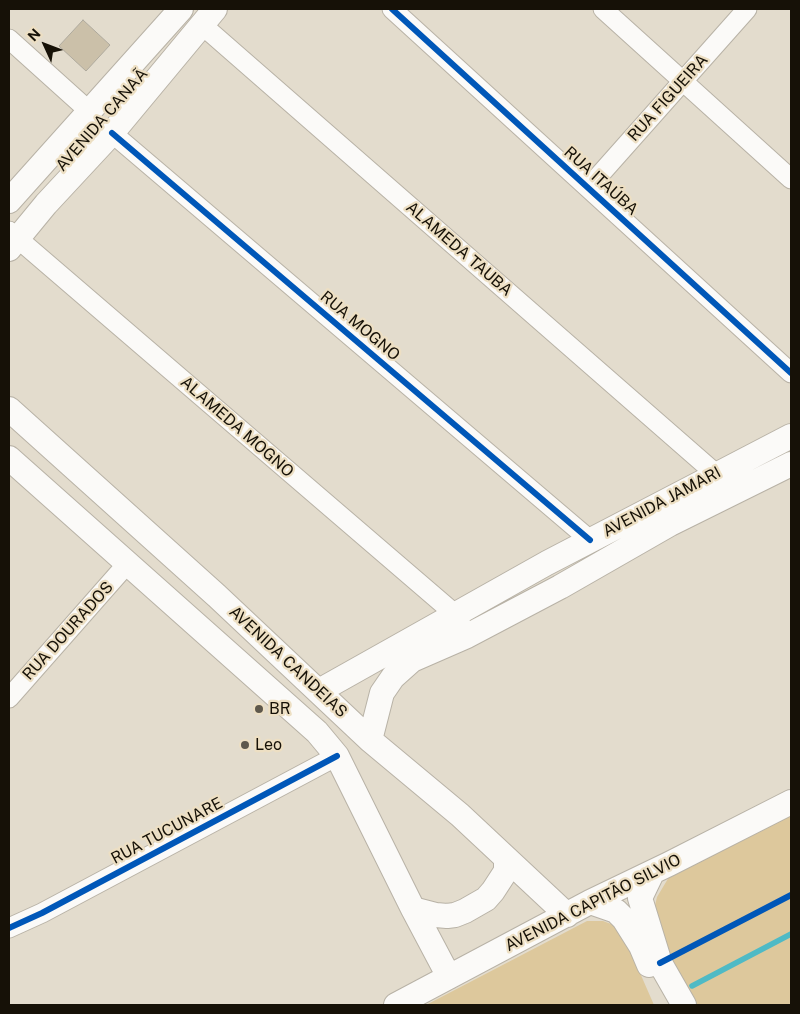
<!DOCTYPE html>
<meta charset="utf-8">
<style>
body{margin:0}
#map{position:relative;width:800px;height:1014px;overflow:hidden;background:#e3dccd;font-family:"Public Sans",sans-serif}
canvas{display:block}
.frame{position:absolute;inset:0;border:10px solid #161107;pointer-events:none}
.north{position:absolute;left:20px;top:20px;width:50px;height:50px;-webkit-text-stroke:4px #eddfc3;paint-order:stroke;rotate:313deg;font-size:14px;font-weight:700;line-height:20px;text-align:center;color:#161107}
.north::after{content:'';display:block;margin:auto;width:18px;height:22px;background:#161107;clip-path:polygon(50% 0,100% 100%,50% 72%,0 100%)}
</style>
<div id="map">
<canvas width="800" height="1014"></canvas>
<div class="frame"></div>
<div class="north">N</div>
</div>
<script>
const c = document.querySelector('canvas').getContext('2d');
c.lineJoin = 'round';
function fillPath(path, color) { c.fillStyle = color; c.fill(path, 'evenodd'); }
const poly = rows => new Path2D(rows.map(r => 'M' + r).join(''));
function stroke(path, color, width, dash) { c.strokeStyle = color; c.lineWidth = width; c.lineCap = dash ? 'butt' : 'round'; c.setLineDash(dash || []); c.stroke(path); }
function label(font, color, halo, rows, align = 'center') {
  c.font = font + ' "Public Sans",sans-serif'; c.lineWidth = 4.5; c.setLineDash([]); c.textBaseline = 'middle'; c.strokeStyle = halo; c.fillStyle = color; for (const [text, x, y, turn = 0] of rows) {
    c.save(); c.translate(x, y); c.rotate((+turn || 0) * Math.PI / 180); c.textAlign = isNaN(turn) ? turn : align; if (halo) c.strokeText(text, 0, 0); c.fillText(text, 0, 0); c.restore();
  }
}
fillPath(poly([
 [791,815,791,1005,692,1005,653,914,657,897,669,877],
 [587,921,603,921,619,927,623,934,654,1005,426,1005]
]), '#ddc89c');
stroke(poly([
 [692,986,791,934]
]), '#4fbac5', 5.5);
const building = poly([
 [83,20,110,45,86,71,59,46,83,20]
]);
fillPath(building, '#cbc0a9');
stroke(building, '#aea99d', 1);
const minor = poly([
 [392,9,791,373],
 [603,9,791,179],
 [201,24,716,474],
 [9,39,89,111],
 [112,133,590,540],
 [588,188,747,9],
 [9,231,456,615,467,636],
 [9,698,127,564],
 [9,928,42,913,337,756]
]);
const major = poly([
 [9,201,181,9],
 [9,249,46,204,112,133,215,9],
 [9,409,217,596,370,740,460,815,567,915],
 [9,458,317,732,337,756,413,909,449,977],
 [319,691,547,563,791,436],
 [370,740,382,693,393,677,412,660,467,636,560,587,670,524,791,464],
 [652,873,640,898,660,963,684,1005],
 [590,902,616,911,624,919,641,946,649,965],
 [413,909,436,915,447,916,455,915,465,911,486,899,493,891,506,871,506,858],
 [396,1005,590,902,669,864,791,802]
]);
stroke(minor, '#b8b2a6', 21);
stroke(major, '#b8b2a6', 26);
stroke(minor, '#fbfaf8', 19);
stroke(major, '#fbfaf8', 24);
stroke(poly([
 [392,9,791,373],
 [112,133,590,540],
 [9,928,42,913,337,756],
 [660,963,791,895]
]), '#0057b8', 6);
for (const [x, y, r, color] of [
 [259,709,5,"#5e584c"],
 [245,745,5,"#5e584c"]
]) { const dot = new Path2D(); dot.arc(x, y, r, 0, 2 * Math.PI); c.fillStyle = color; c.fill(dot); stroke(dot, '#eddfc3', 2); }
label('16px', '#161107', '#eddfc3', [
 ["RUA FIGUEIRA",668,98,-48],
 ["AVENIDA CANAÃ",102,120,-49],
 ["RUA ITAÚBA",601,181,42],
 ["ALAMEDA TAUBA",459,249,41],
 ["RUA MOGNO",360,326,40],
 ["ALAMEDA MOGNO",237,427,41],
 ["AVENIDA JAMARI",662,502,-28],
 ["RUA DOURADOS",68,631,-48],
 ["AVENIDA CANDEIAS",288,662,43],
 ["RUA TUCUNARE",167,831,-28],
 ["AVENIDA CAPITÃO SILVIO",593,903,-27]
]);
label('16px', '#161107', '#eddfc3', [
 ["BR",269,709],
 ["Leo",255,745]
], 'left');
</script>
